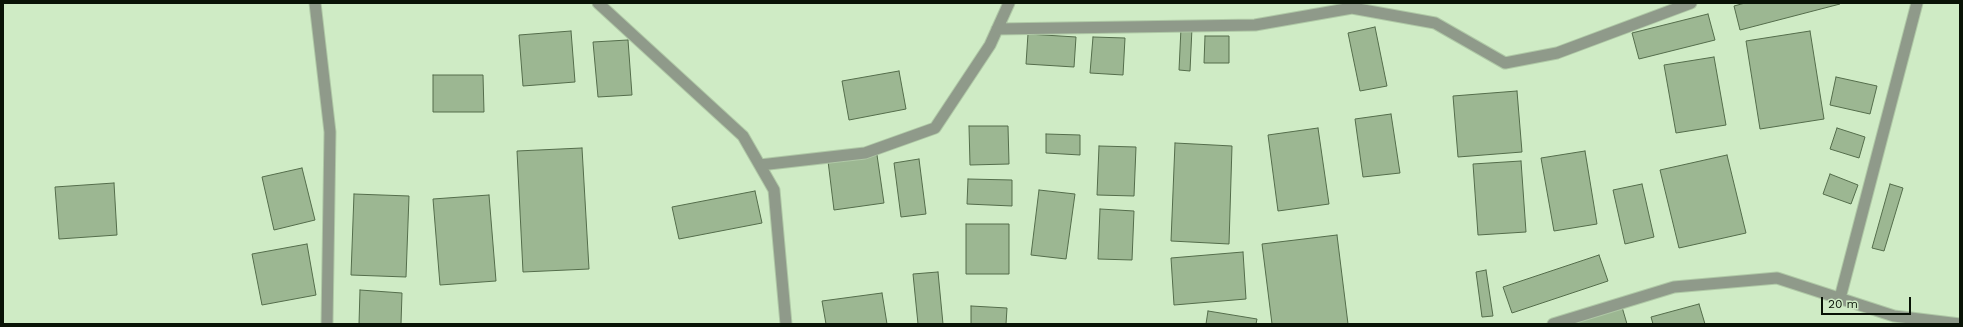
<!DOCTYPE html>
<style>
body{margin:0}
#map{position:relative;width:1963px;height:327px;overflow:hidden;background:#cfebc5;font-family:"Work Sans",sans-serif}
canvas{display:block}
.frame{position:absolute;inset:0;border:4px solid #091306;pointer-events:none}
.scale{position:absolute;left:1821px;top:297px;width:90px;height:18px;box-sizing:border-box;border:2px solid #091306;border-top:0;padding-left:5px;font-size:12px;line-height:14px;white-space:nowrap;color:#091306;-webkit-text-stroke:3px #cfebc5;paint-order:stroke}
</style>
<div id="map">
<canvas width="1963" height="327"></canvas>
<div class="frame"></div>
<div class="scale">20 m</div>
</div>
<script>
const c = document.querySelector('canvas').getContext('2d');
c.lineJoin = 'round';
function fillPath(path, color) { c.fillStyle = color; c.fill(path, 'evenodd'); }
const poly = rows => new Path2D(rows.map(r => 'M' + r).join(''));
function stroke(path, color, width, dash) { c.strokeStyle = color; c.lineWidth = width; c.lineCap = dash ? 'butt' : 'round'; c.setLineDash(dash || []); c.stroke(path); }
const building = poly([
 [1745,3,1840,3,1840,4,1740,30,1734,6,1745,3],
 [1708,14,1715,40,1639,59,1632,33,1708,14],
 [1375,27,1387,86,1360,91,1348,33,1375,27],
 [1181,28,1192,28,1190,71,1179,70,1181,28],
 [571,31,575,82,523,86,519,35,571,31],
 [1810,31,1824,119,1760,129,1746,41,1810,31],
 [1028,34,1076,37,1074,67,1026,64,1028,34],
 [1205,36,1229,36,1229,63,1204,63,1205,36],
 [1093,37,1125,38,1123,75,1090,73,1093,37],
 [628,40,632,95,598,97,593,42,628,40],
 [1714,57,1726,125,1676,133,1664,65,1714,57],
 [899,71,906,109,849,120,842,81,899,71],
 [433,75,483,75,484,112,433,112,433,75],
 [1836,77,1877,86,1870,114,1830,105,1836,77],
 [1517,91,1522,152,1458,157,1453,96,1517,91],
 [1391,114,1400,173,1363,177,1355,119,1391,114],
 [969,126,1008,126,1009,164,970,165,969,126],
 [1318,128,1329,204,1278,211,1268,135,1318,128],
 [1837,128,1865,137,1859,158,1830,149,1837,128],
 [1046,134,1080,135,1080,155,1046,153,1046,134],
 [1175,143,1232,146,1229,244,1171,241,1175,143],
 [1099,146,1136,147,1134,196,1097,195,1099,146],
 [582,148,589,269,523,272,517,151,582,148],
 [1585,151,1597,224,1554,231,1541,158,1585,151],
 [877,155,884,203,834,210,828,161,877,155],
 [1727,155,1746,233,1679,248,1660,170,1727,155],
 [919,159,926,214,901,217,894,163,919,159],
 [1521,161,1526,232,1478,235,1473,164,1521,161],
 [302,168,315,220,274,230,262,177,302,168],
 [1830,174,1858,185,1851,204,1823,194,1830,174],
 [968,179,1012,180,1012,206,967,204,968,179],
 [114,183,117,235,59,239,55,187,114,183],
 [1642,184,1654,237,1625,244,1613,190,1642,184],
 [1890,184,1903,188,1884,251,1872,248,1890,184],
 [1039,190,1075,194,1066,259,1031,255,1039,190],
 [755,191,762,223,679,239,672,207,755,191],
 [354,194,409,196,406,277,351,275,354,194],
 [489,195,496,281,440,285,433,199,489,195],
 [1100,209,1134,211,1132,260,1098,259,1100,209],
 [966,224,1009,224,1009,274,966,274,966,224],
 [1337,235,1348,324,1272,324,1262,244,1337,235],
 [307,244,316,295,262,305,252,254,307,244],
 [1243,252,1246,299,1174,305,1171,258,1243,252],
 [1599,255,1608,281,1512,313,1503,287,1599,255],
 [1486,270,1493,316,1482,317,1476,272,1486,270],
 [938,272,943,324,918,324,913,274,938,272],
 [360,290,402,293,401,324,359,324,360,290],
 [882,293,887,324,826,324,822,301,882,293],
 [1699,304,1705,324,1653,324,1651,317,1699,304],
 [971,306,1007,308,1006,324,971,324,971,306],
 [1622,307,1627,324,1568,324,1622,307],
 [1208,311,1257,319,1256,324,1206,324,1208,311]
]);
fillPath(building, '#9cb792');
stroke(building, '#546d4b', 1);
const minor = poly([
 [315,3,330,132,327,324],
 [598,3,743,136,774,190,786,324],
 [997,29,1255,25,1352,8,1435,23,1505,63,1557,53,1691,3],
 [760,165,865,153,935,128,990,45,1009,3],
 [1840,298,1917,3],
 [1553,324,1674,287,1777,278,1894,316,1960,324]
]);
stroke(minor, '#afc8a6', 13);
stroke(minor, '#8f9a8a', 11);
</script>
